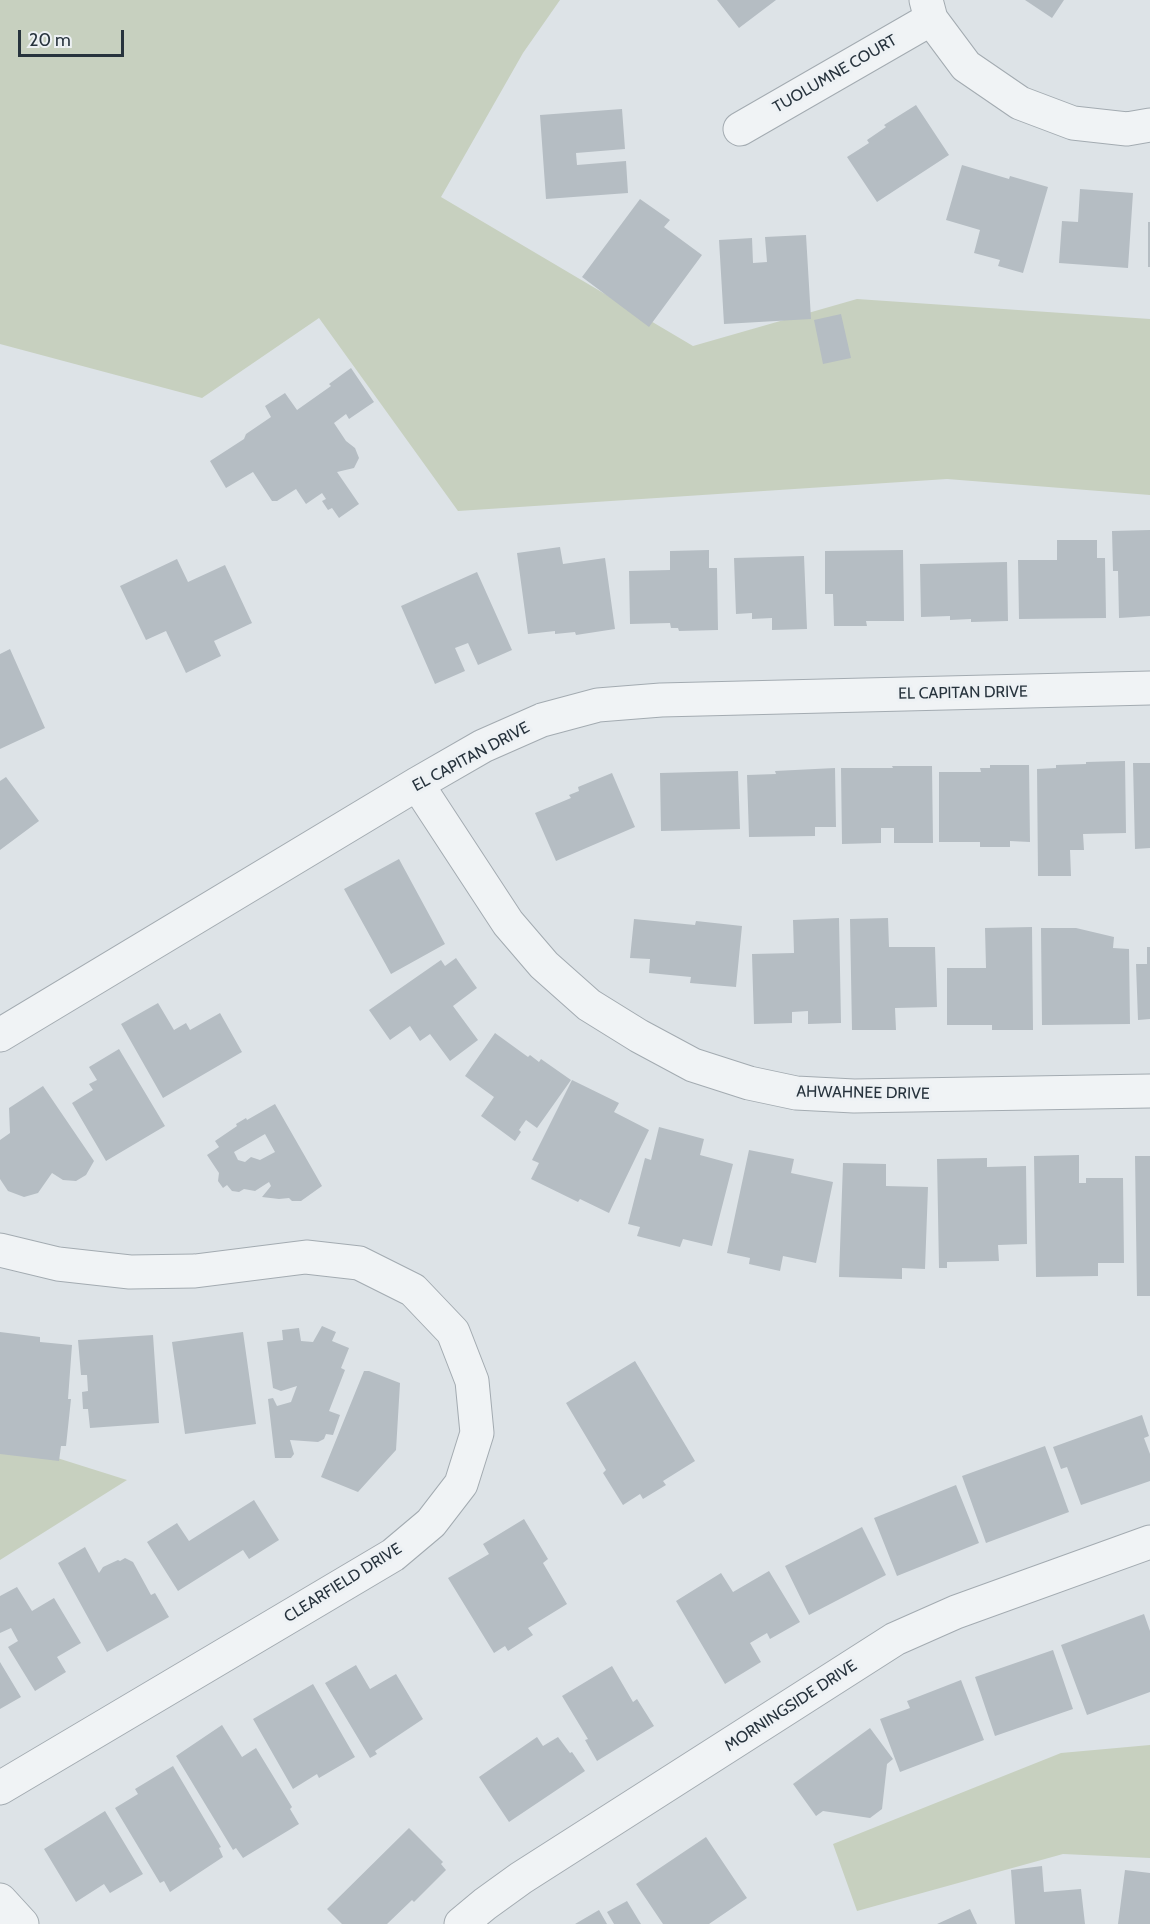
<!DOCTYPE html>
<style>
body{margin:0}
#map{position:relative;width:1150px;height:1924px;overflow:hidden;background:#dde3e7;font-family:Cabin,sans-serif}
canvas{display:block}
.scale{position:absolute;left:18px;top:30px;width:106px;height:27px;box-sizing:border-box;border:3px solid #27333d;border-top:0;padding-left:8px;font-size:18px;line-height:21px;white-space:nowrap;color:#27333d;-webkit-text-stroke:4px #edf1f4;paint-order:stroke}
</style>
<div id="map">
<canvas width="1150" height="1924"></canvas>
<div class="scale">20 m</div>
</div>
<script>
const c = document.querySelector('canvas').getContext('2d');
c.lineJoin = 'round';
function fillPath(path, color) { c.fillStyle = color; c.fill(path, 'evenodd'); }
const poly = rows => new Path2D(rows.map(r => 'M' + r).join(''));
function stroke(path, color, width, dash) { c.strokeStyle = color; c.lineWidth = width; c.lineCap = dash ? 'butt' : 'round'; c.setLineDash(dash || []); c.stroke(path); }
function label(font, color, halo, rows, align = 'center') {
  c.font = font + ' Cabin,sans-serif'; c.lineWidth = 6; c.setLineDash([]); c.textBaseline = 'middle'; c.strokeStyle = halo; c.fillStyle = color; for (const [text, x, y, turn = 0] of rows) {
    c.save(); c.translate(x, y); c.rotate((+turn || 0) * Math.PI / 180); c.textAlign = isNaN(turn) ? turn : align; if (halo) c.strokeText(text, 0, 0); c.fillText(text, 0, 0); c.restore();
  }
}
fillPath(poly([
 [0,0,560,0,523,53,441,197,693,346,857,299,1150,319,1150,495,947,479,458,511,319,318,202,398,0,344],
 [0,1440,127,1480,0,1560],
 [1150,1745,1150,1858,1063,1854,857,1911,833,1844,1061,1753]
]), '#c7d0bf');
fillPath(poly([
 [717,0,776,0,739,28],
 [1025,0,1064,0,1052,18],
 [916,105,949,155,877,202,847,157,869,143,867,140,886,127,884,125],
 [622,109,625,149,576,153,577,165,626,161,628,193,546,199,540,115],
 [962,165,1009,179,1010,176,1048,187,1023,273,998,266,1000,260,974,253,980,230,946,220],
 [1080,189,1133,193,1128,268,1059,263,1062,221,1078,222],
 [640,199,670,220,664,227,702,255,649,327,582,277],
 [1148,222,1150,222,1150,267,1148,267],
 [806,235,811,319,724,324,719,240,752,238,753,263,767,262,765,237],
 [841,314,851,358,823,364,814,320],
 [351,368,374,402,349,419,346,414,334,423,346,441,355,448,359,458,354,468,337,472,359,504,339,518,332,508,328,510,322,501,326,499,322,493,306,504,296,489,277,501,272,501,253,472,226,488,210,461,244,439,246,434,271,417,265,406,285,393,297,410,331,386,329,384],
 [1150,530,1150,616,1119,618,1118,571,1113,571,1112,531],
 [1057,540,1097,540,1097,558,1105,558,1106,618,1019,619,1018,560,1057,560],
 [560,547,563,564,605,558,615,629,576,635,575,632,555,634,555,631,528,634,517,553],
 [709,550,709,568,717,568,718,630,679,631,678,628,671,628,670,623,630,624,629,571,670,570,670,551],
 [903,550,904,621,866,621,867,626,834,626,833,594,825,594,825,551],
 [804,556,807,629,772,630,772,618,752,619,752,613,736,614,734,558],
 [177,559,188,582,225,565,252,623,214,641,221,656,186,673,166,631,146,640,120,586],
 [1007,562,1008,621,971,622,971,619,950,620,950,616,921,617,920,564],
 [477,572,512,650,478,665,468,643,455,648,465,671,435,684,401,606],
 [10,649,45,728,0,749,0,654],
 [1125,761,1126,833,1083,834,1084,850,1070,850,1071,876,1038,876,1037,769,1056,768,1056,765,1086,764,1086,762],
 [1133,763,1150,763,1150,848,1135,849],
 [990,765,1029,765,1030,842,1010,841,1010,847,980,847,980,842,939,842,939,772,981,772,980,768,990,768],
 [892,766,932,766,933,843,894,843,894,828,881,828,881,843,842,844,841,768,893,768],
 [835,768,836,827,815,827,815,836,749,837,747,775,776,774,775,771],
 [738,771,740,829,661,831,660,773],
 [612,773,635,827,556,861,535,813,571,798,569,795,579,791,578,787],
 [6,777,39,821,0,850,0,781],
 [399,859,445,944,391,974,344,889],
 [839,918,841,1023,808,1024,808,1011,792,1012,792,1023,754,1024,752,954,794,953,793,920],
 [888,918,889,947,935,947,937,1007,895,1008,896,1030,852,1030,850,919],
 [634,919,695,925,696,921,742,926,736,987,690,983,691,977,649,973,650,959,630,958],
 [1032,927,1033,1030,992,1030,992,1025,947,1025,947,968,986,968,985,928],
 [1041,928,1076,928,1114,937,1113,948,1129,949,1130,1024,1042,1025],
 [1147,947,1150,947,1150,1019,1138,1020,1136,964,1147,964],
 [456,958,477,988,453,1006,478,1040,450,1061,430,1034,420,1041,410,1026,390,1040,369,1010,441,960,445,966],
 [158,1003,174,1030,186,1023,190,1030,220,1013,242,1052,163,1098,121,1024],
 [495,1033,528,1057,530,1055,539,1062,541,1059,571,1080,537,1128,526,1120,519,1130,521,1132,515,1141,481,1116,494,1097,465,1076],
 [119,1049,165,1126,106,1161,72,1103,93,1090,89,1084,97,1080,89,1067],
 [572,1080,619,1103,614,1112,649,1130,609,1213,580,1199,578,1202,531,1179,539,1163,532,1160],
 [43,1086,94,1161,86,1175,76,1181,63,1180,52,1173,38,1193,24,1197,8,1191,0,1179,0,1140,10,1133,9,1108],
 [275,1104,322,1186,301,1201,292,1201,289,1198,279,1199,262,1197,271,1186,269,1182,255,1191,244,1189,239,1192,232,1191,227,1185,223,1188,218,1181,219,1173,207,1155,219,1147,215,1141,237,1126,236,1124,246,1118,247,1120],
 [265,1134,275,1152,260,1160,251,1157,245,1162,238,1160,234,1152],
 [659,1127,704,1139,700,1155,733,1164,712,1246,683,1239,680,1247,637,1236,640,1227,628,1224,645,1158,651,1160],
 [749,1150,794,1159,791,1173,833,1182,816,1263,783,1256,780,1271,749,1264,750,1258,727,1253],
 [1079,1155,1079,1183,1086,1183,1086,1178,1123,1178,1124,1263,1098,1263,1098,1276,1036,1277,1034,1156],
 [1135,1156,1150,1156,1150,1296,1137,1296],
 [987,1158,987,1167,1026,1166,1027,1244,998,1245,999,1261,947,1262,947,1268,939,1268,937,1159],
 [843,1163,886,1164,886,1186,928,1187,925,1269,902,1268,902,1279,839,1277],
 [322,1326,336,1332,332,1341,349,1348,341,1368,345,1370,329,1411,340,1415,333,1435,326,1434,324,1439,318,1442,290,1440,294,1454,291,1458,275,1458,268,1399,273,1398,277,1406,291,1402,297,1386,281,1391,273,1388,267,1342,283,1340,282,1330,299,1328,301,1341,313,1342],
 [0,1332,40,1337,40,1342,72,1345,68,1399,71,1399,66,1446,61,1446,59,1461,0,1454],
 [243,1332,256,1424,185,1434,172,1342],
 [153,1335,159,1423,90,1428,88,1409,83,1409,82,1392,88,1391,87,1375,81,1375,78,1340],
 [635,1361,695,1461,663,1481,666,1485,643,1499,640,1494,623,1505,603,1473,606,1470,566,1403],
 [364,1371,369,1371,400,1383,396,1450,358,1492,321,1477],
 [1142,1415,1149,1436,1144,1438,1150,1454,1150,1481,1081,1505,1067,1467,1061,1469,1053,1447],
 [1045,1446,1069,1512,986,1543,962,1476],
 [956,1485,979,1543,897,1576,874,1518],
 [254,1500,279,1540,249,1559,243,1550,178,1591,147,1542,177,1523,189,1541],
 [524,1519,548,1559,543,1563,567,1604,528,1628,533,1635,508,1651,505,1646,494,1653,448,1578,489,1554,483,1544],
 [862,1527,886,1575,809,1615,785,1566],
 [85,1547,99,1573,103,1567,118,1560,120,1561,125,1558,133,1562,151,1595,155,1593,169,1617,107,1652,58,1563],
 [769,1571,800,1622,770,1639,767,1633,750,1643,761,1662,725,1684,676,1601,721,1573,733,1592],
 [17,1587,32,1611,54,1598,81,1643,57,1657,66,1672,35,1691,8,1647,18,1641,11,1628,0,1633,0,1596],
 [1144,1614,1150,1631,1150,1692,1087,1715,1061,1645],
 [1053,1650,1073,1709,995,1736,975,1677],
 [0,1662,21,1697,0,1709],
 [356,1665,370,1689,396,1674,423,1719,375,1751,377,1754,370,1758,325,1683],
 [612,1666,633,1702,637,1699,654,1726,597,1761,585,1740,588,1739,562,1696],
 [961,1680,984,1740,900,1772,880,1719,910,1708,907,1701],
 [313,1684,355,1757,319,1778,317,1774,293,1789,253,1719],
 [222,1725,242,1757,256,1748,292,1807,290,1809,299,1824,243,1858,236,1848,233,1850,176,1756],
 [870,1728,893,1759,887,1764,882,1809,870,1818,823,1811,816,1816,793,1784],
 [537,1737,543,1746,558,1737,570,1753,572,1752,585,1771,509,1822,479,1777],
 [173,1766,221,1847,219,1848,223,1857,170,1892,164,1881,160,1883,115,1808,138,1794,135,1789],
 [105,1811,143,1874,110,1893,104,1884,76,1902,44,1849],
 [409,1828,443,1862,441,1864,446,1870,414,1902,412,1900,387,1924,342,1924,327,1909],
 [706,1837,747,1898,709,1924,663,1924,636,1884],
 [1042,1866,1044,1892,1081,1889,1085,1924,1015,1924,1011,1870],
 [1125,1870,1150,1873,1150,1924,1118,1924],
 [627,1901,641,1924,614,1924,607,1912],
 [970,1909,977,1924,937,1924],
 [599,1910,607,1924,575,1924]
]), '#b5bdc3');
const minor = poly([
 [926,0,931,19,966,66,1020,103,1073,123,1127,129,1150,125],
 [740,129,931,19],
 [417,784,508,923,544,965,589,1005,639,1036,693,1065,749,1083,796,1093,854,1096,1150,1091],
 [0,1035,417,784,483,746,542,720,598,705,661,700,1150,688],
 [0,1250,58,1264,130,1272,195,1271,306,1257,359,1263,413,1290,453,1332,472,1381,477,1433,461,1484,431,1523,393,1555,0,1788],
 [0,1900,22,1924],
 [461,1924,485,1904,521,1878,895,1639,956,1612,1150,1542]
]);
stroke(minor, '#a3abb1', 35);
stroke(minor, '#f0f3f5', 33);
label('16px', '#27333d', '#edf1f4', [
 ["TUOLUMNE COURT",835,74,-30],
 ["EL CAPITAN DRIVE",963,693,-1],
 ["EL CAPITAN DRIVE",471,757,-28],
 ["AHWAHNEE DRIVE",863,1093,1],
 ["CLEARFIELD DRIVE",343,1583,-32],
 ["MORNINGSIDE DRIVE",791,1706,-33]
]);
</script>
